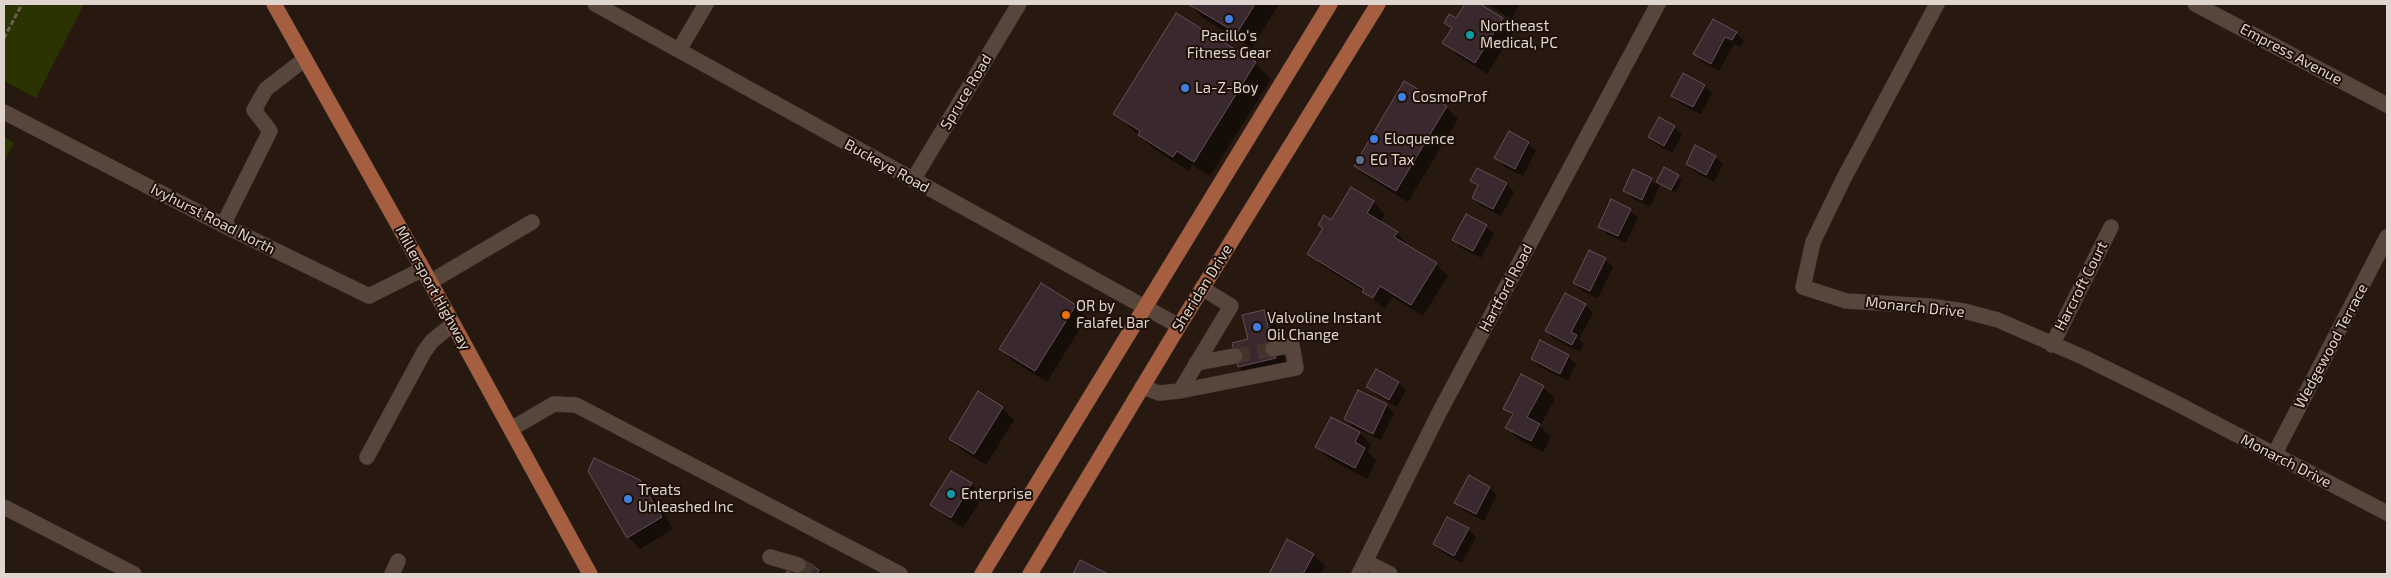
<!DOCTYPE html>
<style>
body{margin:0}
#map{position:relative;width:2391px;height:578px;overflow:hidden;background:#281910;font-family:"Exo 2",sans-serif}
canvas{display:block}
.frame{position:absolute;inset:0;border:5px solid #dfd5ce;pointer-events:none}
</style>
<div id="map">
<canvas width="2391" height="578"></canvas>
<div class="frame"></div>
</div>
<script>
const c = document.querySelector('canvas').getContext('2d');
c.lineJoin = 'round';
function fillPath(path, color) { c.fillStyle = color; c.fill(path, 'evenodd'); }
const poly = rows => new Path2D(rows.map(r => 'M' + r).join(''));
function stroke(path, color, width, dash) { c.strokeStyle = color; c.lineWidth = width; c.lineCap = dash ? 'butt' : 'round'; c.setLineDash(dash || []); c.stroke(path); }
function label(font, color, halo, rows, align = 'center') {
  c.font = font + ' "Exo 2",sans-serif'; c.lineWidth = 4; c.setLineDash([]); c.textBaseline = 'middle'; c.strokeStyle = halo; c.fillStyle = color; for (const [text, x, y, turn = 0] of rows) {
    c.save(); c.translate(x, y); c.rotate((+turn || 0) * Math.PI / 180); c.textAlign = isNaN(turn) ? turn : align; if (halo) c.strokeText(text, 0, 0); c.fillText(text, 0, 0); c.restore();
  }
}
fillPath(poly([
 [4,4,84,4,36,98,4,81],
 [4,137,14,143,4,162]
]), '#2a3400');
fillPath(poly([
 [1189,4,1279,4,1252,48,1203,18],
 [1467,4,1478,4,1503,19,1514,31,1487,74,1456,54,1444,43,1452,30,1445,22,1457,20],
 [1487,4,1520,4,1511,19],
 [1177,15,1255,63,1271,79,1210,176,1192,165,1189,171,1155,150,1115,114],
 [1714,21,1736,33,1744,41,1740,47,1734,44,1719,71,1702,62,1694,54],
 [1704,86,1712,93,1701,114,1680,104,1672,96],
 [1446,107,1458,119,1408,202,1367,177,1355,166],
 [1674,127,1682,135,1672,153,1657,145,1649,137],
 [1528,143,1536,151,1523,176,1503,166,1496,158],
 [1715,157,1723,164,1714,182,1695,172,1687,164],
 [1664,169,1682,180,1675,193,1660,185,1650,207,1632,198,1624,190,1634,171,1656,184],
 [1472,181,1506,184,1514,192,1501,216,1481,206,1473,198,1478,187],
 [1352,188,1374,202,1385,214,1380,222,1397,233,1408,245,1407,247,1436,264,1448,276,1423,316,1392,297,1385,309,1364,292,1321,265,1309,253,1324,229,1319,225,1331,221],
 [1630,210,1638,218,1626,243,1607,234,1599,226],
 [1486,226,1494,234,1481,258,1461,248,1454,240],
 [1605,259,1613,267,1598,298,1582,291,1574,283],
 [1585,305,1593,313,1579,339,1584,344,1580,352,1554,339,1546,331],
 [1075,306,1087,317,1047,382,1013,361,1001,349],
 [1264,311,1275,323,1287,370,1251,379,1239,367,1234,344,1250,340],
 [1568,356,1576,364,1568,381,1540,367,1532,359],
 [1399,383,1406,390,1397,407,1376,395,1368,387],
 [1543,387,1555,399,1540,426,1551,437,1543,452,1519,440,1507,428,1513,417,1504,409],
 [978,393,1002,408,1014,420,986,465,962,450,951,438],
 [1386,405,1394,413,1381,440,1353,427,1345,419],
 [1331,418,1360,433,1371,445,1368,452,1376,461,1367,479,1328,458,1317,447],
 [952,472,971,484,983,496,963,528,944,516,932,505],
 [640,481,652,494,673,529,640,549,628,537],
 [1490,488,1497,495,1484,521,1464,511,1456,503],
 [1468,529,1476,537,1462,563,1442,552,1434,544],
 [1287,541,1313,555,1325,566,1321,574,1270,574],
 [802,561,818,571,822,574,794,574]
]), '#0007');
const building = poly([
 [1188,4,1255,4,1237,33,1188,4],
 [1465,4,1480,4,1503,18,1475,63,1442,43,1452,28,1444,23,1449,14,1456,18,1465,4],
 [1176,13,1256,62,1194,162,1177,151,1173,157,1138,135,1140,131,1113,114,1176,13],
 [1713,19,1737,32,1732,40,1725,37,1711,64,1693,54,1713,19],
 [1683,73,1705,85,1693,107,1671,96,1683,73],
 [1404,81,1447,106,1396,191,1354,166,1404,81],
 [1659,117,1675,126,1664,146,1648,137,1659,117],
 [1509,131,1529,142,1515,169,1494,158,1509,131],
 [1695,145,1716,156,1706,175,1686,164,1695,145],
 [1664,167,1679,175,1671,190,1656,182,1664,167],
 [1477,168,1507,183,1493,209,1472,198,1478,185,1470,181,1477,168],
 [1633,169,1652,178,1642,200,1623,191,1633,169],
 [1351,187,1374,201,1367,213,1398,232,1394,237,1437,263,1411,305,1380,286,1373,298,1362,292,1364,289,1307,254,1323,228,1318,225,1324,215,1331,220,1351,187],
 [1611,199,1631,209,1618,236,1598,227,1611,199],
 [1466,214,1487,225,1473,251,1452,240,1466,214],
 [1589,250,1606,258,1590,291,1573,283,1589,250],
 [1041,283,1076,305,1035,371,999,349,1041,283],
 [1565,293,1586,304,1571,332,1577,335,1572,345,1545,331,1565,293],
 [1264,310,1276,358,1238,367,1232,343,1248,339,1242,315,1264,310],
 [1540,340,1569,355,1560,374,1531,359,1540,340],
 [1376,369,1399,382,1389,400,1366,387,1376,369],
 [1521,374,1544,386,1527,417,1540,424,1531,441,1505,428,1513,414,1503,409,1521,374],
 [1358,390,1387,404,1373,434,1344,419,1358,390],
 [978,391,1003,407,974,454,949,439,978,391],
 [1331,417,1360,432,1355,442,1365,448,1355,468,1315,447,1331,417],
 [594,458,640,480,662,517,627,538,588,471,594,458],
 [951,471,972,483,951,518,930,505,951,471],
 [1469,475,1490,487,1476,514,1454,503,1469,475],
 [1447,517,1469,528,1454,556,1433,544,1447,517],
 [1287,539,1314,554,1303,574,1269,574,1287,539],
 [802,559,819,570,817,574,785,574,787,571,793,574,802,559],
 [1080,560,1108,574,1073,574,1080,560]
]);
fillPath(building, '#3a282f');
stroke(building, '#645058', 1);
stroke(poly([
 [1235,356,1273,349],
 [798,565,816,574]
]), '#43352c', 15, [15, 8]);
const minor = poly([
 [595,4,1179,326],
 [1937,4,1843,180,1813,242,1803,287,1846,301,1929,306,1964,311,1998,320,2085,358,2172,401,2387,513],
 [2195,4,2387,105],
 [679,50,706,4],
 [4,112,223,225,369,296,423,269],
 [913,180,1019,4],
 [223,225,270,131,254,110,266,89,305,59],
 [430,282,532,222],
 [2052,345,2111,227],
 [1196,363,1235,356],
 [1142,387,1159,393,1180,391,1231,306,1202,288],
 [1180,391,1296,368,1292,345,1273,349],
 [511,429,554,404,576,405,900,574],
 [2274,455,2387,237],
 [367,457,424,352,432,341,453,324],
 [4,507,134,574],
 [770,557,798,565],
 [1366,562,1390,574],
 [392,574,398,561],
 [1359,574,1440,411,1658,4]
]);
const major = poly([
 [274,4,423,269,590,574],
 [982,574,1330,4],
 [1030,574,1179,326,1378,4]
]);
stroke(minor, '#3e332e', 16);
stroke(major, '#3e332e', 16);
stroke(poly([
 [4,38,22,4]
]), '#6b5d55', 3, [5, 2.5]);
stroke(minor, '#57463b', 15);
stroke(major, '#a55f40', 15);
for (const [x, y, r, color] of [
 [1229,19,5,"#3f7fe0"],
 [1470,35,5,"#0f9aa8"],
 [1185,88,5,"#3f7fe0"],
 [1402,97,5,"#3f7fe0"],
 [1374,139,5,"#3f7fe0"],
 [1360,160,5,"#5c6f8a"],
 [1066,315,5,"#e8710a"],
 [1257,327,5,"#3f7fe0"],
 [951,494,5,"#0f9aa8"],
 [628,499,5,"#3f7fe0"]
]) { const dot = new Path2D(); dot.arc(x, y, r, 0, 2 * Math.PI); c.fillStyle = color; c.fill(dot); stroke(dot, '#1e1007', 2); }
label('15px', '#dfd5ce', '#1e1007', [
 ["Northeast",1480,26],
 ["Medical, PC",1480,43],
 ["Pacillo's",1229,36,"center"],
 ["Fitness Gear",1229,53,"center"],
 ["La-Z-Boy",1195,88],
 ["CosmoProf",1412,97],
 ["Eloquence",1384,139],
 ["EG Tax",1370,160],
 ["OR by",1076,306],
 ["Falafel Bar",1076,323],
 ["Valvoline Instant",1267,318],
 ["Oil Change",1267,335],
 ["Treats",638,490],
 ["Unleashed Inc",638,507],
 ["Enterprise",961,494]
], 'left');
label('15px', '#dfd5ce', '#1e1007', [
 ["Empress Avenue",2291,54,28],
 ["Spruce Road",966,92,-59],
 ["Buckeye Road",887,166,29],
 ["Ivyhurst Road North",213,219,27],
 ["Harcroft Court",2081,286,-63],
 ["Millersport Highway",433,288,61],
 ["Sheridan Drive",1202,288,-58],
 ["Hartford Road",1506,288,-62],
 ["Monarch Drive",1915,307,6],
 ["Wedgewood Terrace",2331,346,-62],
 ["Monarch Drive",2286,461,27]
]);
</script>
